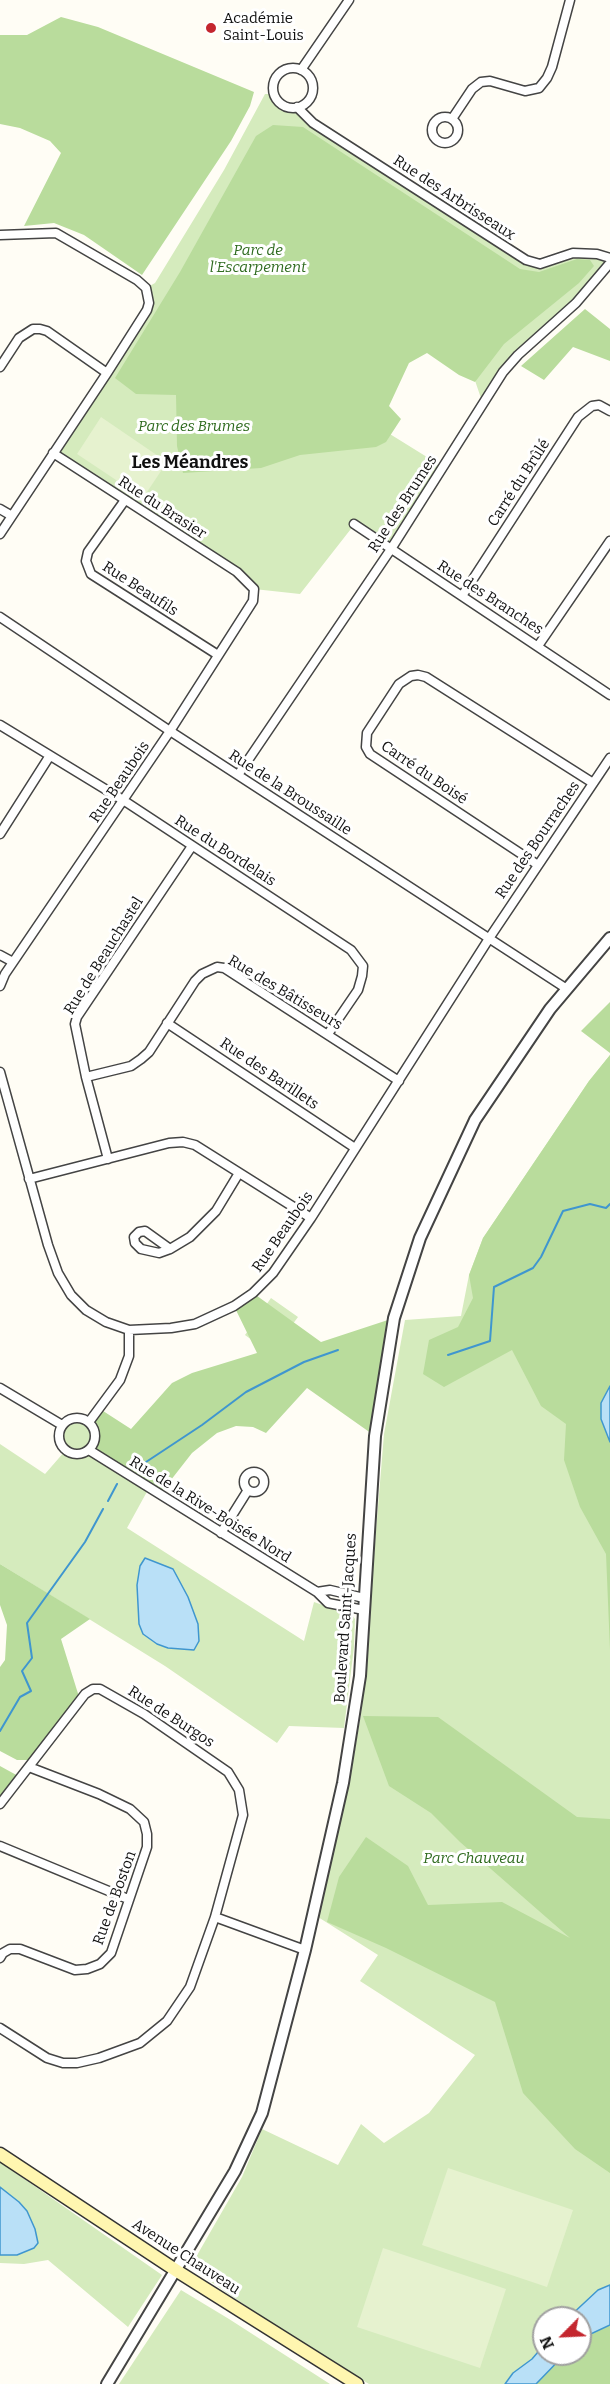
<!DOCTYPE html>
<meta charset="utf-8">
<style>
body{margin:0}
#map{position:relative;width:610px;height:2384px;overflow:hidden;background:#fffdf5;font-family:Bitter,serif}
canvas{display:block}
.north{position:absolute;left:532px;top:2306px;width:60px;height:60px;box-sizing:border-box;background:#fff;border:2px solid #a0a0a0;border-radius:50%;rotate:246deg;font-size:16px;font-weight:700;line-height:24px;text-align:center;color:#111}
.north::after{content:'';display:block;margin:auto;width:21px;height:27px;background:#c4262e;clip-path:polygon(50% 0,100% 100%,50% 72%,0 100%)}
</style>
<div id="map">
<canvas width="610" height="2384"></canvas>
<div class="north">N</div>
</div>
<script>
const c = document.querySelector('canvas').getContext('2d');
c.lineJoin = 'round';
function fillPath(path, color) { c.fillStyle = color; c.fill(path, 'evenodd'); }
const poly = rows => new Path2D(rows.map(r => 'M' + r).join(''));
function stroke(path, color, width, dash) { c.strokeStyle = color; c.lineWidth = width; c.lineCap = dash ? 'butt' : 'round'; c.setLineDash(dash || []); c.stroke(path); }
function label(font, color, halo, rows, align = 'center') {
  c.font = font + ' Bitter,serif'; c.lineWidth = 6; c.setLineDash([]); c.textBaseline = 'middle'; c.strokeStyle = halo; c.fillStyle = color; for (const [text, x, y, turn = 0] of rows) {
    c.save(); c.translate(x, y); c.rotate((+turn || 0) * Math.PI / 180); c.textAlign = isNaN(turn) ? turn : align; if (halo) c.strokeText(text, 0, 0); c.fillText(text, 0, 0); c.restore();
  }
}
fillPath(poly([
 [265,94,274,94,280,103,288,107,297,107,498,244,540,264,573,253,597,254,610,263,518,355,483,404,445,293,282,367,443,467,391,549,354,525,300,594,254,589,248,582,53,453,147,311,146,288,155,283,224,170],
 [610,1055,610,1386,601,1419,610,1442,610,2285,598,2290,568,2318,544,2318,544,2345,532,2359,513,2373,505,2384,369,2384,302,2344,198,2273,195,2267,196,2257,242,2177,262,2129,338,2165,361,2124,384,2143,429,2113,475,2055,360,1981,378,1955,318,1917,349,1785,361,1714,384,1434,405,1320,461,1316,469,1275,483,1238,589,1081],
 [271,1298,298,1317,289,1329,267,1351,245,1335],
 [79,1418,89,1422,95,1433,94,1443,89,1449,149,1488,127,1528,304,1641,314,1602,352,1615,355,1619,354,1647,344,1728,289,1726,277,1743,165,1666,0,1564,0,1444,45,1474,65,1451,59,1441,59,1432,62,1425,69,1420],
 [0,2162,162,2275,128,2327,48,2260,24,2264,0,2263,0,2255,17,2255,35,2229,19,2202,0,2187],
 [181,2290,229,2319,330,2384,119,2384]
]), '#d5ebbd');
fillPath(poly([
 [61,17,98,27,254,92,250,106,231,141,142,275,84,235,54,223,24,226,61,153,50,141,20,128,0,124,0,35,27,35],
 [273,125,303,127,520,269,539,272,577,259,590,260,594,266,579,283,504,344,475,382,459,375,427,353,409,363,389,406,401,419,386,442,376,447,300,455,261,468,183,473,177,446,176,395,136,394,115,378,180,272,256,136],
 [585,309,610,329,610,361,573,347,544,380,521,366],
 [610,1002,610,1053,581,1031],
 [610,1055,610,1386,601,1403,601,1419,610,1442,610,1650,606,1554,580,1507,564,1460,566,1424,541,1406,512,1350,444,1387,423,1374,429,1340,458,1327,473,1298,469,1275,483,1238,589,1081],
 [253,1293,321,1342,394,1318,375,1436,307,1388,266,1433,253,1427,236,1426,217,1433,192,1453,160,1494,89,1450,94,1443,95,1434,89,1422,100,1409,131,1429,172,1383,192,1373,257,1353,234,1306],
 [0,1564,90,1619,61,1639,80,1700,34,1760,17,1760,0,1751,0,1667,5,1660,7,1625,0,1605],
 [363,1716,438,1717,577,1817,610,1819,610,2173,575,2149,523,2093,495,2002,386,1948,327,1922,339,1877,366,1837,408,1866,428,1905,502,1902,570,1938,460,1842,431,1813,389,1786],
 [0,1766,20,1777,0,1804],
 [610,2325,610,2384,536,2384,565,2354,580,2354,580,2339]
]), '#b9dc9c');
fillPath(poly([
 [101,417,167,462,143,498,77,454],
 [448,2168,573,2210,547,2287,422,2245],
 [383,2248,506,2289,480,2368,357,2327]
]), '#e6f2cf');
const water = poly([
 [610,1386,610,1442,601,1419,601,1403,610,1386],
 [145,1558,173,1569,188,1597,198,1624,199,1641,194,1650,168,1648,157,1644,143,1634,139,1624,137,1585,140,1566,145,1558],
 [0,2187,19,2202,27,2211,35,2229,38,2243,34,2248,17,2255,0,2255,0,2187],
 [610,2285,610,2325,580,2339,580,2318,568,2318,598,2290,610,2285],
 [544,2345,544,2354,565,2354,536,2384,505,2384,513,2373,532,2359,544,2345]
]);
fillPath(water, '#b9e0f7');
stroke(water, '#3f96cf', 1.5);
stroke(poly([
 [448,1355,490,1341,494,1287,533,1268,541,1257,563,1211,590,1204,606,1208,610,1204],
 [143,1464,202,1425,246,1392,304,1362,338,1350],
 [108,1501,117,1484],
 [0,1731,20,1697,31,1691,22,1671,32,1658,27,1623,85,1542,103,1509]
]), '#3f96cf', 2);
const minor = poly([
 '273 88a20 20 0 1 1 40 0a20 20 0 1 1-40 0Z',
 [301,70,349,0],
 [297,107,313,123,526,260,540,264,573,253,597,254,610,258],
 '432 130a13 13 0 1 1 26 0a13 13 0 1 1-26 0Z',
 [452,119,472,89,481,82,490,81,525,91,539,88,547,78,552,67,570,0],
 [0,235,56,233,137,280,146,288,149,303,147,310,107,373,0,534],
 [0,367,19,338,33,329,40,329,47,331,107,373],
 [125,500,88,552,86,561,91,574,218,655],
 [0,509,12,516],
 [354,524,610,695],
 [462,596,578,417,592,406,599,405,610,411],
 [0,617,170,731,567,989],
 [538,646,610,541],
 [0,725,123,800,351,950,363,966,362,976,358,990,328,1034],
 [238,775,391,549,503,372,518,355,576,303,610,263],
 [0,834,49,757],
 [538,865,370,754,366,747,367,733,399,684,411,676,418,675,426,677,593,783],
 [0,955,13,962],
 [0,986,5,974,170,731,253,601,254,589,237,572,53,453],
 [167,1023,355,1148],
 [0,1072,48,1245,58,1273,71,1295,86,1310,106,1322,129,1330,171,1328,195,1324,234,1306,253,1293,273,1273,311,1218,490,937,610,758],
 [86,1077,131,1066,141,1059,149,1052,195,981,202,974,217,967,224,968,399,1081],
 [108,1159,86,1077,75,1024,77,1017,192,846],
 [29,1179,169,1143,183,1142,195,1145,311,1218],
 [170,1249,145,1231,139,1232,134,1237,135,1243,141,1249,159,1253,170,1249,190,1237,216,1211,239,1173],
 [0,1388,62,1425],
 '59 1436a18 18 0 1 1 36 0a18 18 0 1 1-36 0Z',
 [89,1422,120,1380,129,1356,129,1330],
 [89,1450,317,1592,328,1603,364,1610],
 '244 1482a10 10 0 1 1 20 0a10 10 0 1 1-20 0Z',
 [221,1533,248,1490],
 [317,1592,330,1590,364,1598],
 [0,1804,85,1694,93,1689,100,1689,144,1714,228,1772,239,1790,243,1815,215,1917,190,1987,167,2021,140,2043,99,2058,77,2063,63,2063,47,2058,0,2028],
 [0,1846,128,1899],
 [215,1917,305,1950],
 [0,1958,3,1953,10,1949,20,1949,75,1970,87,1969,100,1964,111,1953,147,1847,147,1834,144,1822,130,1809,99,1794,29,1767]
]);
const tertiary = poly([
 [107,2384,235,2171,262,2113,305,1950,343,1783,360,1676,375,1436,394,1318,420,1238,475,1120,550,1009,610,938]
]);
const secondary = poly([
 [0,2154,177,2271,357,2384]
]);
stroke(minor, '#444', 11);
stroke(tertiary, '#444', 14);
stroke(secondary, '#333', 15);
stroke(minor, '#fff', 8);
stroke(tertiary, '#fff', 10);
stroke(secondary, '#fff6b0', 12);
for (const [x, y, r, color] of [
 [211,28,6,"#c4262e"]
]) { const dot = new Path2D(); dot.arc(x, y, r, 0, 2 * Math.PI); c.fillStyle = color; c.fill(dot); stroke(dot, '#fff', 2); }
label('15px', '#111', '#fff', [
 ["Académie",223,19],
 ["Saint-Louis",223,36]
], 'left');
label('15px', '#111', '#fff', [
 ["Rue des Arbrisseaux",454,198,33],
 ["Carré du Brûlé",519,483,-57],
 ["Rue des Brumes",403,504,-57],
 ["Rue du Brasier",162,508,33],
 ["Rue Beaufils",140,589,33],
 ["Rue des Branches",490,598,33],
 ["Carré du Boisé",424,773,34],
 ["Rue Beaubois",120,782,-56],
 ["Rue de la Broussaille",290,793,33],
 ["Rue des Bourraches",538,840,-56],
 ["Rue du Bordelais",225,851,33],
 ["Rue de Beauchastel",104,956,-58],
 ["Rue des Bâtisseurs",285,993,31],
 ["Rue des Barillets",269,1074,34],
 ["Rue Beaubois",283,1232,-55],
 ["Rue de la Rive-Boisée Nord",210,1510,32],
 ["Boulevard Saint-Jacques",346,1618,-86],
 ["Rue de Burgos",171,1717,33],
 ["Rue de Boston",115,1898,-70],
 ["Avenue Chauveau",186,2257,33]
]);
label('italic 15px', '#2f6b1f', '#fff', [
 ["Parc de",258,251],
 ["l'Escarpement",258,268],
 ["Parc des Brumes",194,427],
 ["Parc Chauveau",474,1859]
]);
label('bold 18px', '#111', '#fff', [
 ["Les Méandres",190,463]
]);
</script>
